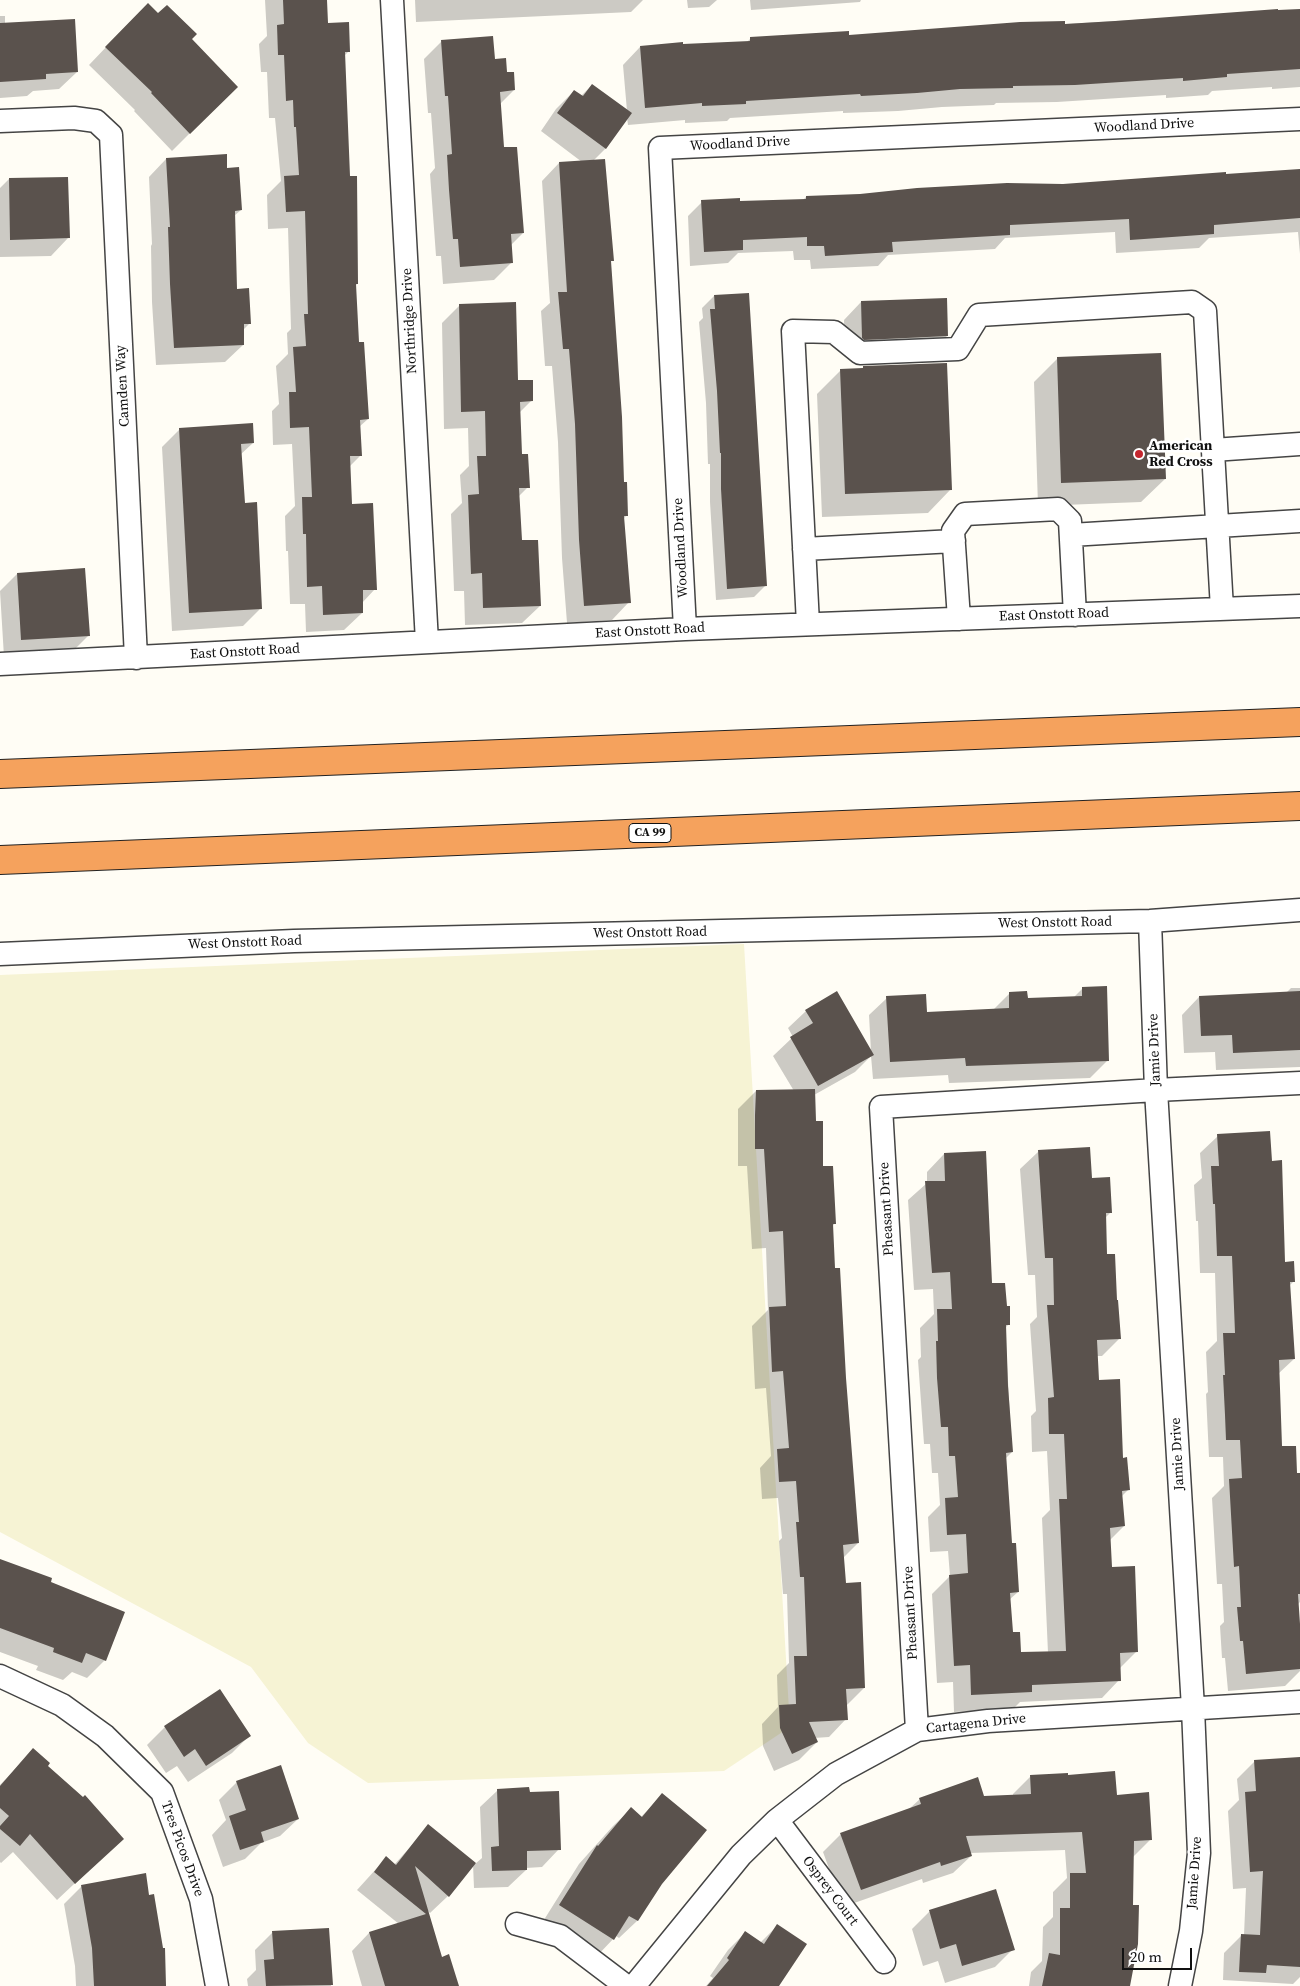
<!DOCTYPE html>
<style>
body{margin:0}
#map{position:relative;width:1300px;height:1986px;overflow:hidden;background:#fffdf5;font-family:"Source Serif 4",serif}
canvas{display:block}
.scale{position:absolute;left:1122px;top:1948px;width:70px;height:22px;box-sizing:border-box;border:2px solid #111;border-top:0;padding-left:6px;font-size:15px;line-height:18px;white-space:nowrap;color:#111;-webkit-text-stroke:4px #fff;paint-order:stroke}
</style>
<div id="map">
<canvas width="1300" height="1986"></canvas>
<div class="scale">20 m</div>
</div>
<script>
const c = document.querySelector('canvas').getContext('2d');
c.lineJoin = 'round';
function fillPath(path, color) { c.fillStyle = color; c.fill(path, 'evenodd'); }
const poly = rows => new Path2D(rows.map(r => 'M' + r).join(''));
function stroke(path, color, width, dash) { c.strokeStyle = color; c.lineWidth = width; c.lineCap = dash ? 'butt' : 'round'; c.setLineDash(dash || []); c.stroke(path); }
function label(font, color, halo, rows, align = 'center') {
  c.font = font + ' "Source Serif 4",serif'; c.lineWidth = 5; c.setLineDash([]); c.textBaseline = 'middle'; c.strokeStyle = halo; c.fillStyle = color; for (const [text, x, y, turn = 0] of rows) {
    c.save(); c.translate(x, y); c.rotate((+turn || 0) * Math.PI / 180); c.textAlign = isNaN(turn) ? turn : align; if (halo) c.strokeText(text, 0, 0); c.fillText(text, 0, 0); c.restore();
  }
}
fillPath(poly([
 [744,944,790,1727,724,1771,368,1783,308,1743,251,1667,0,1532,0,975]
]), '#f6f3d4');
fillPath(poly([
 [265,0,325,0,327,25,349,51,344,56,349,177,357,284,355,286,358,344,368,419,359,427,361,455,349,467,351,505,375,589,362,603,362,613,344,630,306,632,305,604,290,604,288,551,286,551,285,516,295,506,292,444,273,445,272,411,279,404,276,366,288,354,287,333,291,329,288,228,268,229,267,195,281,181,275,118,269,118,267,72,261,72,259,44,267,36],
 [415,0,643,0,631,12,416,22],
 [687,0,717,0,709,7,688,8],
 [750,0,861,0,860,2,751,10],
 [1300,10,1300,87,1272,89,1272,87,1212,91,1208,95,1166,98,1166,95,1057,102,996,103,994,105,942,107,898,111,843,113,843,111,730,118,727,121,685,123,685,120,628,125,627,118,606,148,593,161,612,260,610,263,623,483,626,516,623,519,629,602,612,620,567,623,562,558,558,442,552,366,545,366,541,311,550,303,542,181,559,163,582,162,541,131,556,109,574,91,581,96,592,85,627,111,623,65,640,47,746,43,751,38,848,37],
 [158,15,190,39,219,104,172,151,134,111,135,110,89,65,130,22],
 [0,16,5,16,5,24,77,72,59,89,33,91,27,96,0,98],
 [442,41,494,60,506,74,514,90,500,104,503,149,523,233,511,245,512,262,494,280,443,284,441,256,436,256,430,174,435,168,431,113,428,113,424,59],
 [166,159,226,169,241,210,234,216,236,290,249,324,243,330,243,345,225,362,156,365,152,302,151,246,152,244,149,177],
 [1300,170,1300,254,1298,232,1209,238,1199,248,1116,253,1115,232,1005,238,995,249,888,255,878,266,811,269,810,260,794,260,793,251,738,253,728,263,690,266,688,216,702,202,739,203,803,200,806,197,1063,185],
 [9,179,68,238,51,256,0,257,0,188],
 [714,296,766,585,754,597,716,600,710,502,710,464,708,464,706,403,699,322,703,318,702,308],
 [861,302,947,336,930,353,846,357,845,356,844,320],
 [460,305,532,400,519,413,521,456,528,487,518,497,520,542,540,606,522,623,465,625,464,591,454,591,451,514,462,503,460,475,469,466,468,428,444,429,442,323],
 [1057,359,1165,479,1141,502,1038,506,1034,382],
 [864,367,951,489,928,513,822,517,817,394,841,370,861,369],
 [180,429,253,443,240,455,244,504,261,608,243,626,172,631,162,447],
 [17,574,88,636,71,653,4,657,0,591],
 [1083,988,1108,1060,1090,1078,949,1083,948,1075,873,1079,871,1056,855,1072,814,1095,814,1122,822,1168,835,1223,832,1227,833,1269,845,1378,858,1543,843,1558,845,1584,864,1688,846,1706,846,1719,829,1737,814,1738,817,1742,799,1760,774,1771,763,1746,762,1724,778,1707,777,1675,789,1663,787,1594,783,1594,779,1541,782,1538,778,1498,762,1499,760,1468,771,1456,766,1388,755,1389,752,1326,768,1310,766,1248,752,1249,747,1166,738,1166,738,1109,756,1091,794,1091,773,1056,793,1037,788,1028,806,1011,871,1052,869,1015,887,998,926,1013,993,1010,1009,994,1026,999,1073,998],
 [1291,988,1300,988,1300,1067,1216,1070,1215,1052,1184,1053,1182,1015,1199,997,1286,993],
 [1218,1136,1271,1162,1284,1263,1294,1281,1289,1286,1294,1359,1278,1374,1281,1448,1296,1475,1300,1474,1300,1602,1297,1605,1300,1671,1285,1686,1228,1691,1225,1658,1222,1658,1220,1626,1224,1622,1222,1584,1217,1584,1212,1498,1224,1486,1223,1457,1209,1457,1206,1394,1208,1392,1206,1352,1217,1341,1215,1273,1200,1273,1198,1221,1196,1221,1194,1185,1202,1178,1200,1153],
 [1038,1152,1090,1179,1111,1212,1105,1218,1106,1256,1120,1338,1102,1356,1097,1356,1098,1381,1122,1459,1129,1489,1121,1497,1124,1526,1110,1540,1111,1569,1137,1651,1119,1669,1119,1680,1102,1698,1020,1702,1013,1709,954,1712,953,1682,937,1683,932,1594,950,1576,948,1551,930,1552,928,1517,940,1505,938,1473,932,1473,930,1444,924,1444,918,1360,921,1357,920,1328,934,1314,933,1289,914,1290,908,1200,927,1183,927,1172,944,1154,991,1285,1009,1324,1005,1328,1012,1452,1005,1459,1011,1544,1018,1592,1009,1600,1012,1634,1020,1654,1048,1653,1042,1518,1050,1510,1047,1451,1032,1452,1031,1416,1036,1411,1030,1324,1037,1317,1035,1275,1028,1275,1020,1169],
 [0,1561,49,1583,105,1660,87,1678,72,1672,63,1680,36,1670,38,1666,0,1652],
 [165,1727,249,1736,232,1753,188,1782,177,1766,166,1773,147,1745],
 [33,1750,46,1767,122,1839,57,1900,13,1852,1,1863,0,1862,0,1785],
 [1300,1758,1300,1977,1293,1984,1223,1980,1224,1953,1242,1935,1244,1935,1246,1888,1233,1889,1228,1811,1239,1800,1237,1779,1255,1761],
 [1031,1776,1116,1796,1151,1839,1133,1857,1128,1986,1029,1986,1031,1972,1042,1961,1043,1927,1053,1917,1053,1892,1067,1878,1065,1850,970,1853,971,1856,953,1873,923,1883,922,1879,843,1907,823,1852,841,1834,909,1809,920,1799,1013,1796,1013,1794],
 [237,1782,298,1819,280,1836,261,1843,245,1859,223,1867,212,1835,226,1820,219,1800],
 [498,1790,559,1849,542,1867,526,1868,526,1870,508,1887,474,1888,473,1864,448,1896,430,1913,427,1910,441,1958,457,1986,362,1986,352,1951,369,1933,399,1924,357,1890,386,1858,394,1865,429,1826,475,1864,482,1858,480,1807],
 [663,1794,661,1884,637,1921,619,1938,616,1936,596,1957,542,1923,579,1864,613,1826,631,1809,641,1817],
 [82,1886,148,1896,165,1986,76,1986,75,1966,64,1904],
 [995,1891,1013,1949,995,1967,945,1983,938,1961,923,1966,912,1929,929,1912],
 [778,1925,777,1986,706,1986,713,1978,710,1976,728,1950,745,1933,760,1943],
 [328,1929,331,1986,248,1986,247,1979,256,1970,255,1950,272,1933]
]), '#0003');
fillPath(poly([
 [283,0,327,0,328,23,349,22,350,52,345,52,350,176,357,176,358,284,356,284,359,342,364,342,369,419,360,420,362,456,350,456,352,504,373,503,377,590,363,590,363,613,323,615,322,586,307,587,306,534,303,534,302,497,312,497,309,427,290,428,289,392,296,392,293,347,306,346,304,314,308,314,305,211,286,212,284,176,299,175,296,127,294,127,293,100,286,101,284,55,278,55,277,25,284,24],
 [148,3,158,13,167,5,197,34,192,39,238,87,190,134,151,93,152,92,105,47],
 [1278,9,1278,10,1300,9,1300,69,1227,74,1227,77,1183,81,1183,78,1075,85,1013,86,1013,88,960,89,917,93,861,96,860,94,746,101,746,104,702,106,702,103,645,108,640,46,683,42,683,44,750,41,750,37,849,31,849,35,1020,22,1065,21,1065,24,1115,21],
 [75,19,78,72,46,74,46,79,0,82,0,23],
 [493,36,495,59,506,58,507,72,514,72,515,90,500,92,504,147,517,147,524,233,511,234,513,263,460,267,458,239,453,239,449,190,447,155,452,154,448,96,445,96,441,40],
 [592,84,632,113,606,149,557,113,574,90,583,96],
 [227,154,227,168,239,167,242,210,235,211,237,289,249,288,251,324,244,324,244,345,174,348,170,284,168,227,170,227,166,158],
 [605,159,614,261,611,261,622,417,624,482,627,482,628,516,624,516,631,603,584,606,579,540,575,424,569,349,563,349,558,292,567,292,559,162],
 [1300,169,1300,218,1214,225,1214,234,1130,240,1129,219,1010,225,1010,235,892,242,893,252,825,256,824,246,807,246,807,237,743,240,743,250,704,252,701,200,740,198,740,201,806,199,806,196,860,194,917,188,1007,183,1063,184,1226,172,1226,174],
 [68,177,70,238,10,240,9,178],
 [749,293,767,586,727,589,721,489,721,453,720,453,717,391,710,309,715,309,714,295],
 [947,298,948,336,864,340,862,338,861,301],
 [516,302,518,380,533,380,533,401,520,402,522,454,528,454,530,488,519,488,522,540,538,540,541,606,483,608,482,573,471,574,468,495,479,494,477,456,486,456,485,411,461,412,459,304],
 [1161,353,1166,479,1061,483,1057,357],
 [947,363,952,490,845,494,840,369,863,368,863,366],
 [253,423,254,443,241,444,245,503,257,502,262,609,189,613,179,428],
 [85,568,90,636,21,640,17,573],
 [1107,986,1109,1061,966,1066,965,1058,890,1062,886,996,926,994,927,1012,1009,1008,1009,992,1027,991,1028,998,1082,996,1082,987],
 [837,991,874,1055,818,1086,790,1037,813,1023,805,1010],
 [1300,991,1300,1050,1233,1053,1232,1035,1201,1036,1199,996],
 [815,1089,816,1121,823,1121,823,1166,833,1166,836,1224,833,1224,835,1268,840,1268,846,1378,859,1543,843,1545,846,1583,861,1582,865,1688,846,1689,848,1720,809,1722,818,1742,792,1754,780,1728,779,1705,796,1704,794,1656,807,1656,804,1577,800,1577,796,1522,799,1522,796,1481,779,1482,777,1449,789,1448,783,1371,772,1372,769,1307,786,1306,783,1231,769,1232,764,1149,755,1149,755,1115,756,1090],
 [1270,1131,1272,1161,1282,1160,1285,1262,1294,1261,1295,1282,1290,1282,1295,1359,1279,1360,1282,1446,1296,1446,1297,1473,1300,1473,1300,1594,1298,1594,1300,1624,1300,1669,1246,1674,1243,1641,1240,1641,1237,1607,1241,1607,1239,1566,1234,1567,1229,1479,1242,1478,1240,1440,1226,1440,1225,1415,1223,1375,1225,1375,1223,1333,1235,1333,1232,1256,1217,1256,1215,1204,1213,1204,1211,1166,1219,1166,1217,1134],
 [1090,1147,1092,1178,1110,1177,1112,1213,1106,1213,1107,1254,1115,1254,1117,1300,1118,1300,1121,1339,1097,1340,1099,1380,1120,1379,1123,1458,1127,1457,1130,1490,1122,1491,1125,1526,1110,1528,1112,1567,1135,1566,1138,1652,1120,1653,1121,1681,1032,1685,1032,1692,971,1695,970,1665,954,1666,949,1575,968,1573,966,1534,947,1535,945,1498,958,1497,955,1456,949,1456,948,1427,941,1427,937,1378,936,1341,938,1341,937,1309,952,1309,950,1272,932,1273,925,1181,945,1181,944,1153,986,1151,992,1283,1005,1283,1007,1306,1010,1306,1010,1325,1006,1325,1008,1386,1013,1452,1006,1453,1012,1543,1016,1543,1019,1592,1010,1593,1013,1632,1020,1632,1021,1652,1066,1651,1059,1499,1067,1499,1064,1434,1049,1434,1048,1398,1054,1397,1047,1305,1054,1305,1053,1258,1045,1258,1038,1150],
 [0,1559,52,1578,51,1582,125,1612,106,1661,86,1653,82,1663,53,1652,54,1648,0,1628],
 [220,1689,251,1736,206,1766,195,1749,184,1757,164,1726],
 [33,1748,50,1763,48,1766,83,1797,85,1795,124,1839,75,1884,30,1834,20,1846,0,1829,0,1826,9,1816,0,1808,0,1786],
 [1300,1757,1300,1967,1267,1965,1266,1973,1239,1972,1241,1934,1260,1935,1263,1871,1250,1872,1245,1792,1256,1791,1254,1760],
 [281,1765,299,1819,261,1832,264,1842,240,1850,229,1816,246,1810,236,1781],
 [1115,1771,1117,1795,1149,1792,1152,1840,1134,1841,1133,1905,1139,1905,1138,1944,1130,1986,1042,1986,1049,1953,1060,1955,1060,1908,1070,1908,1070,1873,1086,1873,1082,1832,966,1836,972,1856,941,1866,940,1862,861,1890,840,1833,921,1804,919,1798,978,1777,984,1796,1031,1794,1030,1775,1068,1773,1068,1775],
 [529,1787,530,1792,559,1791,561,1850,527,1851,527,1870,492,1871,491,1847,499,1846,497,1789],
 [662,1793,707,1830,662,1884,638,1921,629,1916,614,1940,559,1905,597,1845,598,1846,631,1807,642,1817],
 [428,1824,476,1863,449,1897,415,1866,442,1957,449,1954,459,1986,385,1986,369,1932,426,1914,374,1872,386,1856,396,1865],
 [146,1873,149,1895,154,1894,163,1948,165,1948,166,1986,94,1986,92,1948,81,1885],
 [996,1889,1015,1950,962,1966,956,1944,940,1949,929,1910],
 [777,1924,807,1944,779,1986,707,1986,729,1960,727,1958,745,1931,764,1944],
 [329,1928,333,1985,266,1986,264,1960,274,1959,272,1931]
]), '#5a524d');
const minor = poly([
 [392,0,427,642],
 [0,121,74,118,96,121,111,135,136,658],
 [1213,450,1300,444],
 [1071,535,1300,521],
 [804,549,954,541],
 [959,619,953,531,965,514,1058,509,1070,521,1075,615],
 [808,624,793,331,834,332,860,353,958,349,979,315,1192,302,1205,311,1222,609],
 [685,629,660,148,1300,119],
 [0,664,685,629,1300,606],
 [1150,921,1156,1090,1193,1708,1199,1853,1191,1931,1180,1986],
 [0,954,294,941,1150,921,1300,910],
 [0,1676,62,1705,105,1736,162,1792,201,1899,217,1986],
 [917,1730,881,1107,1156,1090,1300,1083],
 [777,1820,884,1962],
 [517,1924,560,1936,626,1986],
 [634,1986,741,1855,777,1820,836,1774,917,1730,988,1721,1300,1702]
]);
const highway = poly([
 [0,774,1300,722],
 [0,860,1300,806]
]);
stroke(minor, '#444', 25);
stroke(highway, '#222', 30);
stroke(minor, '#fff', 22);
stroke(highway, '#f5a25d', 28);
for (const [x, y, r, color] of [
 [1139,454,5,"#c4262e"]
]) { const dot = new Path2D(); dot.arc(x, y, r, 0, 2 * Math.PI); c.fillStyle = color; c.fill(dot); stroke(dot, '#fff', 2); }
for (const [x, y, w] of [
 [650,833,42]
]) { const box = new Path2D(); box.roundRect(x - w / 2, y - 9.5, w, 19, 4); c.fillStyle = '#fff'; c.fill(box); stroke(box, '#111', 1); }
label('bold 12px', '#111', null, [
 ["CA 99",650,833]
]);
label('14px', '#111', '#fff', [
 ["Woodland Drive",1144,126,-3],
 ["Woodland Drive",740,144,-3],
 ["Northridge Drive",410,321,-93],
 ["Camden Way",123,386,-93],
 ["Woodland Drive",681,548,-93],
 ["East Onstott Road",1054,615,-2],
 ["East Onstott Road",650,631,-3],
 ["East Onstott Road",245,652,-3],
 ["West Onstott Road",1055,923,-1],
 ["West Onstott Road",650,933,-1],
 ["West Onstott Road",245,943,-2],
 ["Jamie Drive",1155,1050,-92],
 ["Pheasant Drive",887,1209,-93],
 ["Jamie Drive",1178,1454,-93],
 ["Pheasant Drive",911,1613,-93],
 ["Cartagena Drive",976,1724,-6],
 ["Tres Picos Drive",182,1849,70],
 ["Jamie Drive",1195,1873,-86],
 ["Osprey Court",830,1891,53]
]);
label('bold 14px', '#111', '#fff', [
 ["American",1149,446],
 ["Red Cross",1149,462]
], 'left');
</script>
